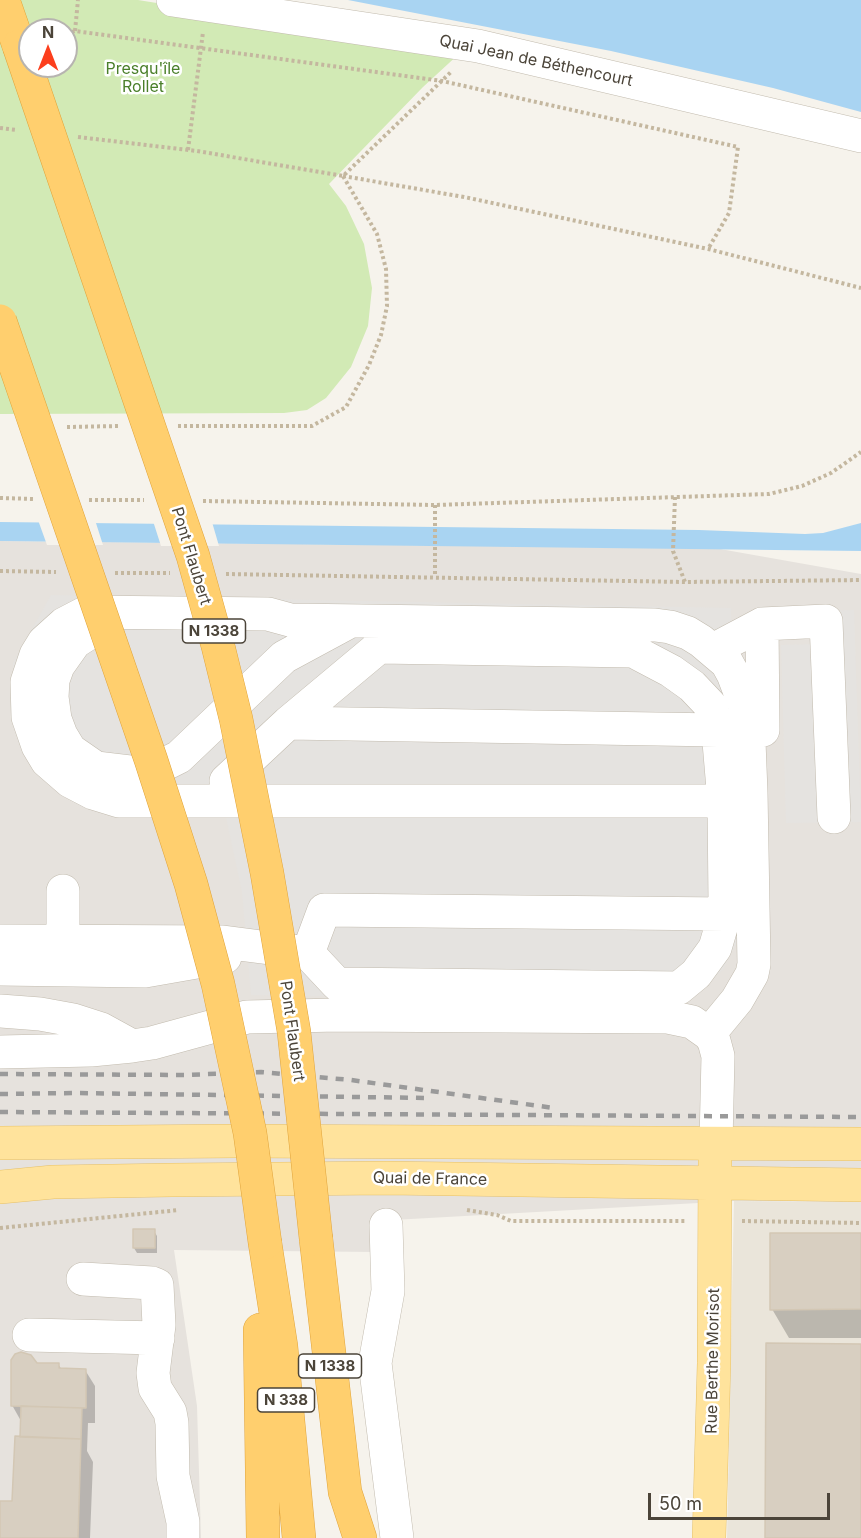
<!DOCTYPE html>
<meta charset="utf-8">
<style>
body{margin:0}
#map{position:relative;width:861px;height:1538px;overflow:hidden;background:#f6f3ec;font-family:Inter,sans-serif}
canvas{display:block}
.north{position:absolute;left:18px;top:18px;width:60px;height:60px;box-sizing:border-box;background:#fff;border:2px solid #b7b4b0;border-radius:50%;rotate:0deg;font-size:16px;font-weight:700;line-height:24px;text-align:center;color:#4b4439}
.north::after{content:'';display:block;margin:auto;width:21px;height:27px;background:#fc3f1d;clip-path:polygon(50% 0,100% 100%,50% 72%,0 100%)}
.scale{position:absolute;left:648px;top:1493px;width:182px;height:27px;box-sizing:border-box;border:3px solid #4b4439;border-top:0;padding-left:8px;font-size:18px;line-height:21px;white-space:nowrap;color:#4b4439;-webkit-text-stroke:4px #fff;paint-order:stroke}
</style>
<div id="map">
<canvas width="861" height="1538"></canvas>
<div class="north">N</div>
<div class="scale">50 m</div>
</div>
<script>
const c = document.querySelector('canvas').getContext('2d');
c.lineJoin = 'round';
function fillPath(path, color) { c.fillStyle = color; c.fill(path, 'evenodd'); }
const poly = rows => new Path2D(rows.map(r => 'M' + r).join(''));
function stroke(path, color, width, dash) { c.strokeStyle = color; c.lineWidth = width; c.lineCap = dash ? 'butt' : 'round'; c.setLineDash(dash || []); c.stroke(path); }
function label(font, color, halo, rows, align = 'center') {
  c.font = font + ' Inter,sans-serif'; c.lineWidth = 5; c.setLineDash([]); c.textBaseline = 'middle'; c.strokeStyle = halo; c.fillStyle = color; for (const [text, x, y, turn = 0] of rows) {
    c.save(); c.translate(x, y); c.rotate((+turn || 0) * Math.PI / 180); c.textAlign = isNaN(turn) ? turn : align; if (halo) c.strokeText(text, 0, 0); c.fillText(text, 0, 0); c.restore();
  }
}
fillPath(poly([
 [734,1201,861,1202,861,1538,727,1538]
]), '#eae5da');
fillPath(poly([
 [0,541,699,548,720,549,861,574,861,1202,734,1201,375,1221,375,1252,174,1250,197,1406,201,1538,0,1538]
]), '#e6e2dd');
fillPath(poly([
 [0,0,138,0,461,52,423,87,329,184,346,206,364,244,372,288,368,326,351,367,326,398,307,410,284,413,0,414],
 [30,30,66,30,66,66,30,66]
]), '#d2eab5');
fillPath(poly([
 [51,595,731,608,739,938,723,970,691,995,610,1000,251,995,242,892,224,808,41,775,13,728,13,663],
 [854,610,861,822,786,823,781,645,817,644,816,611]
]), '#e5e3e0');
fillPath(poly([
 [348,0,861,0,861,112,773,88,611,51],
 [0,522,699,530,805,534,823,533,861,523,861,551,0,541]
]), '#a9d4f2');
fillPath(poly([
 [38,520,95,520,103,545,47,545],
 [153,521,212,522,219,546,161,546]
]), '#f6f3ec');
fillPath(poly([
 [154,1231,157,1236,157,1253,137,1253,134,1248],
 [861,1234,861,1338,789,1338,772,1309],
 [37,1364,58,1364,62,1370,85,1370,95,1386,95,1423,88,1423,87,1451,93,1462,90,1538,0,1538,0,1502,14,1502,22,1438,21,1421,12,1405]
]), '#0003');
const building = poly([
 [133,1229,155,1229,155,1248,133,1248,133,1229],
 [770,1233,861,1233,861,1309,770,1310,770,1233],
 [766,1343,861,1344,861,1538,765,1538,766,1343],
 [21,1352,31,1355,37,1363,59,1363,59,1368,86,1369,86,1408,11,1406,11,1360,15,1354,21,1352],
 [21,1406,82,1408,81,1439,20,1437,21,1406],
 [15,1436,81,1439,78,1538,0,1538,0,1501,12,1501,15,1436]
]);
fillPath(building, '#d8cfc1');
stroke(building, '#d3c7b4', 1.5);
const minor = poly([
 [173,0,478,46,861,136],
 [762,624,826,621,834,817],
 [104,628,89,633,75,642,58,666,53,680,52,697,55,719,61,735,70,750,96,768,138,773,161,766,179,757,284,657,347,623],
 [713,650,762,624,763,730],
 [288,723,379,647,633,651,671,671,692,686,710,705,718,730],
 [63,891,63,941],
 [0,941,223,942,308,953,337,984,679,988,696,974,715,948,725,914,725,902,724,801,718,730,288,723,226,781],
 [308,953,324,910,725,914],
 [0,969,145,971,225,957],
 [0,1011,40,1014,73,1020,101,1029,132,1046],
 [0,1052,91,1050,132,1046,152,1043,247,1017,338,1015,668,1017,692,1022,709,1034],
 [716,1143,718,1056,714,1041,709,1034,737,1000,752,974,754,964,751,792,748,716,744,703,733,674,727,663,701,641,688,633,670,627,655,625,290,620,268,614,87,612,64,624,44,642,36,655,27,682,28,717,38,746,47,761,70,781,93,793,119,801,724,801],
 [386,1225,388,1291,375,1363,397,1538],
 [83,1279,152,1283,157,1285,159,1325,153,1373,155,1388,170,1412,172,1423,173,1476,183,1522,183,1538],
 [29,1335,158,1338]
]);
const major = poly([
 [0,1143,238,1141,861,1144],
 [0,1187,53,1182,172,1180,387,1178,861,1185],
 [709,1538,714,1363,715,1160]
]);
const highway = poly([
 [3,0,19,46],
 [316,1239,345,1492,360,1538],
 [265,1243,281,1346,299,1538],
 [260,1330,263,1538]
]);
stroke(minor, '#c2bbae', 34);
stroke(major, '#e6c16a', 34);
stroke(highway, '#e0a43c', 34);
stroke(poly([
 [75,31,78,0],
 [66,34,75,31,442,81,738,147,729,213,708,249],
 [0,128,17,130],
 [78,137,197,151,343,176,452,71],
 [188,150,203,32],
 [343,176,464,197,708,249,861,288],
 [178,426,312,426,346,407,369,365,381,335,387,306,386,269,377,234,343,176],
 [67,427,119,426],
 [675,497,673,551,685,582],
 [0,498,34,499],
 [89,500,144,500],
 [203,501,435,505,769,494,802,486,831,473,861,452],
 [435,505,435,577],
 [0,571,56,572],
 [115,573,170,573],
 [226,574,685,582,861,580],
 [467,1210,497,1215,511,1221,686,1221],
 [742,1221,861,1223],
 [0,1228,179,1210]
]), '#c4b79f', 4, [3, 3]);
stroke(minor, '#fff', 33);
stroke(major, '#ffe39c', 33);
stroke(highway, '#ffcf6e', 33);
stroke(poly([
 [0,1074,186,1075,261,1072,351,1080,554,1108],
 [0,1094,75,1093,430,1098],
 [0,1112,861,1117]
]), '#9a9a9a', 4.5, [8, 8]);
const highwayBridge = poly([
 [19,46,193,556,218,646,236,719,267,873,294,1032,316,1239],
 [0,321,151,760,191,884,218,984,250,1133,265,1243]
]);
stroke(highwayBridge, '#e0a43c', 34, []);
stroke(highwayBridge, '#ffcf6e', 33);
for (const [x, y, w] of [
 [214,631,63],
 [330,1366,63],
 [286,1400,57]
]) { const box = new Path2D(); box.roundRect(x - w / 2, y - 12, w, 24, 4.5); c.fillStyle = '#fff'; c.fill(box); stroke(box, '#4b4439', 1.5); }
label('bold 15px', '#4b4439', null, [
 ["N 1338",214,631],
 ["N 1338",330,1366],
 ["N 338",286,1400]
]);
label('16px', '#4b4439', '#fff', [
 ["Quai Jean de Béthencourt",536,61,12],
 ["Pont Flaubert",191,556,73],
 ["Pont Flaubert",292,1031,82],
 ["Quai de France",430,1179,1],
 ["Rue Berthe Morisot",713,1361,-89]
]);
label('16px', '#4a7f2a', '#fff', [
 ["Presqu'île",143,69],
 ["Rollet",143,87]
]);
</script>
